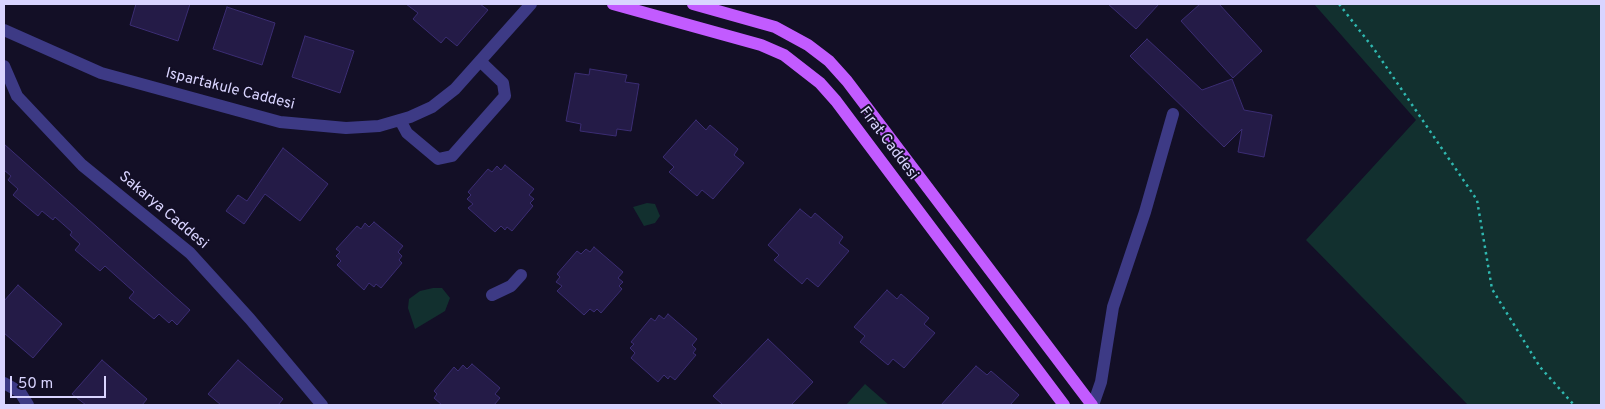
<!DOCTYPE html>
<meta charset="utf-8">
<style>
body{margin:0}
#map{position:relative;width:1605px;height:409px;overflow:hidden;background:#130f26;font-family:Overpass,sans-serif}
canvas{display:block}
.frame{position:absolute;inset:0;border:5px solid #d9d4ff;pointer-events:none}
.scale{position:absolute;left:10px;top:376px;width:96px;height:22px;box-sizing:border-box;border:2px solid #d9d4ff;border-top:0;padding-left:6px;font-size:15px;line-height:18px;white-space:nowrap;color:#d9d4ff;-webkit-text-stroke:4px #130f26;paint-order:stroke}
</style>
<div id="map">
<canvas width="1605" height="409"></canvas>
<div class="frame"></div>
<div class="scale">50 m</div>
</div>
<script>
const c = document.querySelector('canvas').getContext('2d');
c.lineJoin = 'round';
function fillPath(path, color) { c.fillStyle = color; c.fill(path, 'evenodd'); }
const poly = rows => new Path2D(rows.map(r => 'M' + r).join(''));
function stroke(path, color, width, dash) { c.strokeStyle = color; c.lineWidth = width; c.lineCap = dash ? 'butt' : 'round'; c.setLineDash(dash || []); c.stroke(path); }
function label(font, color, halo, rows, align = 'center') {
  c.font = font + ' Overpass,sans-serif'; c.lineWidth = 4; c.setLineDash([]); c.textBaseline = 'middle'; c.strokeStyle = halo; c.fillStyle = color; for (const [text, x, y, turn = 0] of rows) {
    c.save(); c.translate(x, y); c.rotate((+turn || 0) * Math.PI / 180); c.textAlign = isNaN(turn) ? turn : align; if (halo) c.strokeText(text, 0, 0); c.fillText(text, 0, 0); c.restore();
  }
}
fillPath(poly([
 [1314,4,1601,4,1601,405,1468,405,1306,240,1416,120],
 [647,203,655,204,660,216,655,223,644,226,633,207],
 [433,288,442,288,450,298,445,311,415,329,408,308,409,299,420,291],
 [865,384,889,405,846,405]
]), '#12302f');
const building = poly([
 [136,4,190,4,178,41,130,25,136,4],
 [406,4,480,4,488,10,457,46,446,37,441,43,413,19,418,13,406,4],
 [1108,4,1159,4,1136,29,1108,4],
 [1200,4,1219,4,1262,51,1233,78,1181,21,1200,4],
 [227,7,275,23,262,65,213,49,227,7],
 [305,36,354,51,340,93,292,77,305,36],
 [1147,39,1202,90,1232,79,1244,110,1272,115,1264,157,1238,152,1242,129,1224,147,1130,56,1147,39],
 [590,69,627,75,625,82,639,84,631,131,617,129,616,136,580,131,581,124,566,121,575,73,589,75,590,69],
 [696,120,706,130,710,125,738,149,734,155,744,163,713,199,702,190,697,196,669,172,674,167,663,157,696,120],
 [4,144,190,310,177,325,172,320,169,323,159,314,154,319,129,298,134,292,115,275,105,266,100,271,75,250,80,244,70,235,72,232,55,217,53,220,42,211,38,216,13,195,18,189,8,180,11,176,4,170,4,144],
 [283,148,328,184,300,221,265,194,244,224,226,211,238,195,247,201,283,148],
 [505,165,534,189,529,195,534,199,530,203,533,206,512,231,507,227,505,230,501,226,495,232,468,208,473,204,467,199,471,195,468,192,488,169,492,172,497,166,501,170,505,165],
 [800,209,811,218,815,213,843,237,839,243,849,251,818,287,807,278,802,284,774,260,779,255,768,245,800,209],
 [374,222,403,246,398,252,402,256,399,260,402,263,381,288,376,284,374,287,369,283,364,290,337,265,341,261,336,256,340,252,336,249,357,226,361,229,365,223,369,227,374,222],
 [594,247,623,272,618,278,623,282,619,286,622,289,601,313,597,309,594,312,590,309,584,315,557,291,562,286,556,282,560,277,557,274,577,251,581,254,586,249,590,252,594,247],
 [18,285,62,324,33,358,4,333,4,301,18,285],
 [887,290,897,299,901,294,929,318,924,324,935,333,904,368,893,359,888,365,860,342,865,336,854,327,887,290],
 [668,314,697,339,692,345,696,349,693,353,696,355,675,380,670,376,668,379,664,375,658,382,631,358,635,353,630,348,634,344,631,342,651,318,655,321,659,315,664,319,668,314],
 [768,339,813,382,791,405,723,405,713,396,768,339],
 [102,360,147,399,142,405,86,405,72,394,102,360],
 [238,360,283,399,278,405,221,405,208,394,238,360],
 [472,364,500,388,495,394,500,398,494,405,442,405,434,398,437,394,434,391,454,367,458,371,463,365,467,369,472,364],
 [976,366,987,375,991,371,1019,395,1010,405,941,405,976,366]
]);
fillPath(building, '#241b47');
stroke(building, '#3b2d73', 1);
stroke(poly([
 [1339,4,1374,49,1477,200,1492,289,1540,367,1574,405]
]), '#2fb8b0', 2.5, [2.5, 4]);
stroke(poly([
 [4,30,101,73,280,122,346,128,379,126,410,117,432,107,455,89,531,4],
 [4,66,17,96,82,165,190,253,250,319,322,405],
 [400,120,407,133,438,159,452,156,505,96,503,83,480,61],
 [492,295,511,286,521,275],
 [4,383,20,392,28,405],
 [1093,405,1101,382,1113,307,1145,212,1173,114]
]), '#3d3a85', 12);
stroke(poly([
 [613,4,761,45,784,55,820,83,836,101,1064,405],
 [693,4,775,27,808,45,829,61,847,81,1092,405]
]), '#c25bff', 12);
label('15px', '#d9d4ff', '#130f26', [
 ["Ispartakule Caddesi",230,90,14],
 ["Fırat Caddesi",888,144,53],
 ["Sakarya Caddesi",163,211,40]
]);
</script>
